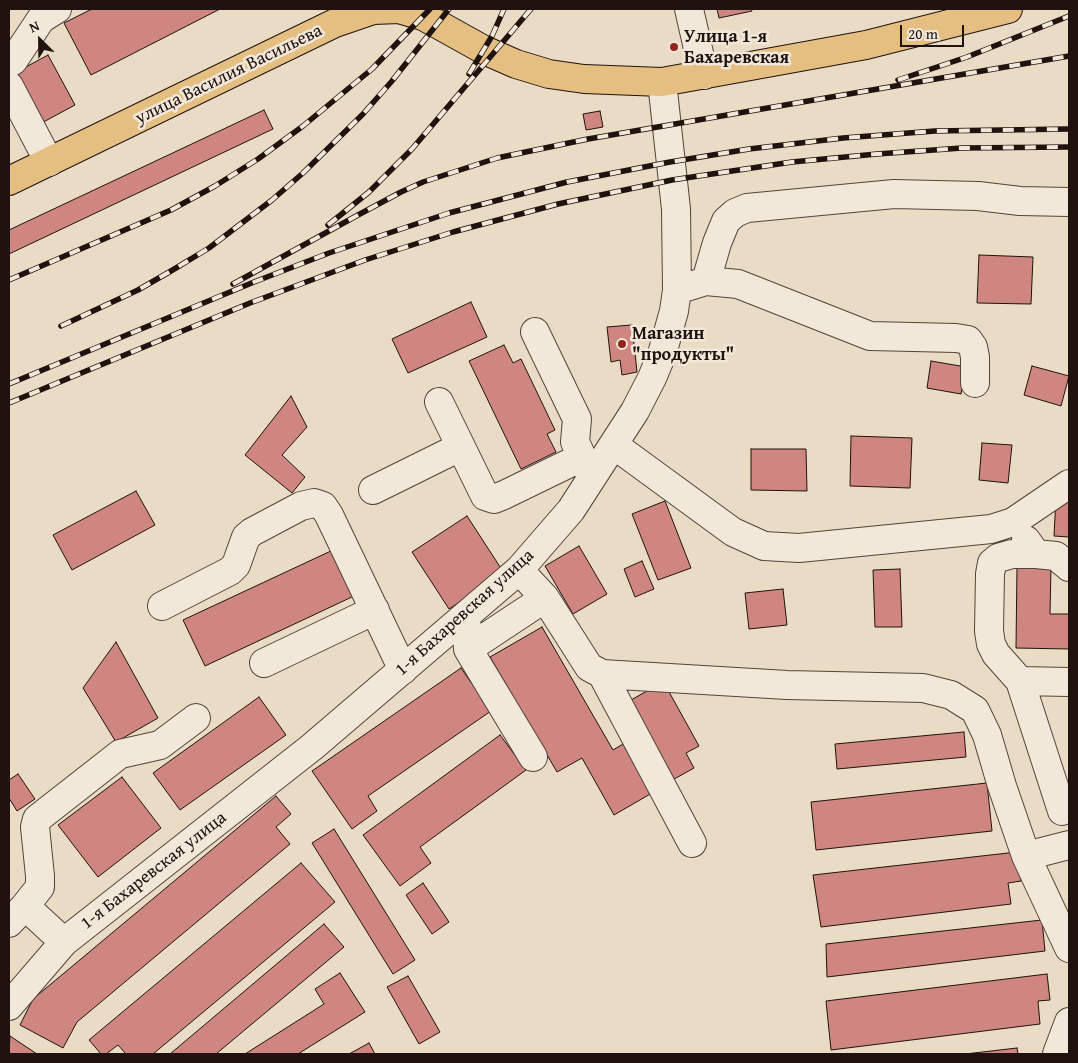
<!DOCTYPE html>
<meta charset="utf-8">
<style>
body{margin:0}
#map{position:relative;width:1078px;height:1063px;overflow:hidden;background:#eadbc4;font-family:"Gentium Book Plus",serif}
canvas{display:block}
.frame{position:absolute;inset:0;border:10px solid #20120e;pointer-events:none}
.north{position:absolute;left:15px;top:15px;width:50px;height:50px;-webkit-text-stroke:4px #f1e8d9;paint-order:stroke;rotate:337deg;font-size:14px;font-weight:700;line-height:20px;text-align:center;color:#20120e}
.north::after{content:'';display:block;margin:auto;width:18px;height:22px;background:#20120e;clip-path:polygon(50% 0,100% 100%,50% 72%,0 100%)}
.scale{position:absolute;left:900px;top:25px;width:64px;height:22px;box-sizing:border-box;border:2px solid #20120e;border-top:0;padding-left:6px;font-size:15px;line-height:18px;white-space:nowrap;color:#20120e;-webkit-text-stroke:4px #f1e8d9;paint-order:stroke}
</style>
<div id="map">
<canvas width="1078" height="1063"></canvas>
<div class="frame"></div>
<div class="north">N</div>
<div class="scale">20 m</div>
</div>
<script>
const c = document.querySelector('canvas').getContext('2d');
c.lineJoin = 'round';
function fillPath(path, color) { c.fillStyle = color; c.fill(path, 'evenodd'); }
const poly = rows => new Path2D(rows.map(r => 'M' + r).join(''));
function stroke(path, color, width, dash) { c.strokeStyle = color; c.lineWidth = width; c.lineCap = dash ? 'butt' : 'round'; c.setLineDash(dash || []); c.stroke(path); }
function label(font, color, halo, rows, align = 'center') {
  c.font = font + ' "Gentium Book Plus",serif'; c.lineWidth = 5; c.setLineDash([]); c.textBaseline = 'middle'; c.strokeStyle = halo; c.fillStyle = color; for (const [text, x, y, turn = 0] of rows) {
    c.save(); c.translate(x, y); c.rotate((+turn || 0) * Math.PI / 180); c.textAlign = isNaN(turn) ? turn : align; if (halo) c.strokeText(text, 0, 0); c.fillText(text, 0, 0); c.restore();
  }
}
const building = poly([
 [92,9,220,9,91,75,64,23,92,9],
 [717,9,751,9,752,11,719,18,717,9],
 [48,55,75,105,36,126,11,75,48,55],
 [264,110,273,129,9,254,9,230,264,110],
 [600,111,603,127,586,130,583,114,600,111],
 [979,255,1033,257,1031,304,977,303,979,255],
 [471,302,487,337,408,373,392,339,471,302],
 [632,325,637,372,622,375,620,360,611,362,607,327,632,325],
 [504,345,513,363,521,359,555,430,547,434,556,452,521,469,469,361,504,345],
 [931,361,966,367,961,394,927,388,931,361],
 [1032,366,1069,376,1061,406,1024,395,1032,366],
 [291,396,307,427,282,455,305,477,292,493,245,455,291,396],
 [851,436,912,438,910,488,850,486,851,436],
 [982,443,1012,445,1008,483,979,480,982,443],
 [751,449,806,449,807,491,751,490,751,449],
 [136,491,155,525,72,570,53,535,136,491],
 [1056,497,1069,497,1069,537,1054,536,1056,497],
 [665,501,691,568,658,580,632,514,665,501],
 [467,516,504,573,449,609,412,552,467,516],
 [579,546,607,594,573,614,545,566,579,546],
 [333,550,354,596,205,666,183,620,333,550],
 [642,561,654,589,635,597,624,569,642,561],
 [1017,566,1051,566,1050,614,1069,614,1069,649,1016,648,1017,566],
 [900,569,902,627,875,627,873,570,900,569],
 [783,589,787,625,749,629,745,593,783,589],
 [542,627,613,750,623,744,652,793,614,815,582,758,557,772,490,657,542,627],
 [116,642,158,718,116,742,83,688,116,642],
 [461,668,491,711,368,796,377,811,352,829,312,771,461,668],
 [654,687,668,690,699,746,686,753,694,768,667,783,624,704,654,687],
 [259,697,286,735,180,810,153,773,259,697],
 [964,732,966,757,837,769,835,744,964,732],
 [500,735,526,770,420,847,431,863,400,886,363,835,500,735],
 [18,774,35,799,17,811,9,798,9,780,18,774],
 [122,777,161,828,98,877,58,825,122,777],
 [987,783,992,831,816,850,811,802,987,783],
 [276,796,291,814,276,827,290,844,77,1022,63,1048,20,1025,33,999,276,796],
 [334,829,415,960,393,974,312,843,334,829],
 [1017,852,1021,881,1008,883,1011,904,821,927,813,875,1017,852],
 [301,863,335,902,153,1054,126,1054,118,1045,106,1054,101,1054,89,1040,301,863],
 [423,883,449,922,432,934,406,895,423,883],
 [1042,920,1045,951,827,977,826,944,1042,920],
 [324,924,344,947,216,1054,170,1054,324,924],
 [340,973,365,1012,298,1054,245,1054,324,1004,315,989,340,973],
 [1047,974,1050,1000,1038,1001,1040,1024,831,1050,826,1001,1047,974],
 [408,976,440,1032,419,1044,387,987,408,976],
 [10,1036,37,1054,9,1054,10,1036],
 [369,1043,375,1054,349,1054,369,1043],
 [1017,1048,1018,1054,965,1054,1017,1048]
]);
fillPath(building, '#cf8681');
stroke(building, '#20120e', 1);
const minor = poly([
 [689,9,704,75],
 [9,63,13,61,41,19,57,9],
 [9,86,49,162],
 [706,281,738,284,870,336,956,338,968,340,973,347,975,357,975,383],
 [677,290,706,281,717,243,726,221,735,213,747,208,894,194,978,196,1020,201,1069,202],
 [535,332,577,419,575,442,589,472],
 [439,402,485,496,494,499,504,495,582,457],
 [614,445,733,532,764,546,799,548,991,529,1013,522,1069,484],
 [373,490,460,447],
 [1026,540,1036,554,1056,556,1069,567],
 [1036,554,1012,554,998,558,992,563,990,574,989,631,991,644,996,654,1020,681,1062,811],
 [519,570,545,598,589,667,602,674,787,685,923,688,951,695,975,710,987,735,1002,786,1026,856,1069,948],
 [162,606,230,571,236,565,246,537,252,532,301,506,314,503,323,506,329,515,403,670],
 [466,616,468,649,533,757],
 [468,649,545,598],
 [264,663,375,610],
 [602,674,692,843],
 [1020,681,1069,682],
 [1026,856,1069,845],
 [9,923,25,906],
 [64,942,25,906,40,887,40,876,35,827,37,819,120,754,160,745,196,718],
 [9,1006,64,942,312,747,519,570,571,510,635,411,652,378,662,354,674,311,677,290,676,209,662,82],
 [1057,1054,1069,1022]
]);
const major = poly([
 [9,181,335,23,373,10,399,9,423,16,484,50,516,64,549,74,584,79,662,82,866,45,1008,9]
]);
stroke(minor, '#52443c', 30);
stroke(major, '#20120e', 30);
stroke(minor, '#f1e8d9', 28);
stroke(major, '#e5be82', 28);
const rail = poly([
 [469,74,492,36,504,9],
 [898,80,967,57,1069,16],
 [328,225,369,192,412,149,531,9],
 [9,280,171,210,215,186,258,159,303,126,372,69,430,9],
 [233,284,358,215,401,192,423,182,497,158,588,139,1069,56],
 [61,326,138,290,171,271,209,248,272,200,303,173,363,114,392,81,449,9],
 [9,384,254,282,329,253,449,213,567,182,670,162,749,149,843,138,935,131,1069,129],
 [9,403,250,303,365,260,453,232,558,204,672,180,792,162,877,154,962,148,1069,147]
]);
stroke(rail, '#20120e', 5.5);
stroke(rail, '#f1e8d9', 4, [11]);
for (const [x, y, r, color] of [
 [674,47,5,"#8f2418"],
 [622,344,5,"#8f2418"]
]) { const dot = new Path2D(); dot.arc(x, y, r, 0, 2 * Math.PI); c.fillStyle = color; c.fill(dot); stroke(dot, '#f1e8d9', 2); }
label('bold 18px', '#20120e', '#f1e8d9', [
 ["Улица 1-я",684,37],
 ["Бахаревская",684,58],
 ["Магазин",632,334],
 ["\"продукты\"",632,355]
], 'left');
label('18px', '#20120e', '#f1e8d9', [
 ["улица Василия Васильева",229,75,-26],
 ["1-я Бахаревская улица",465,613,-42],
 ["1-я Бахаревская улица",154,871,-38]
]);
</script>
